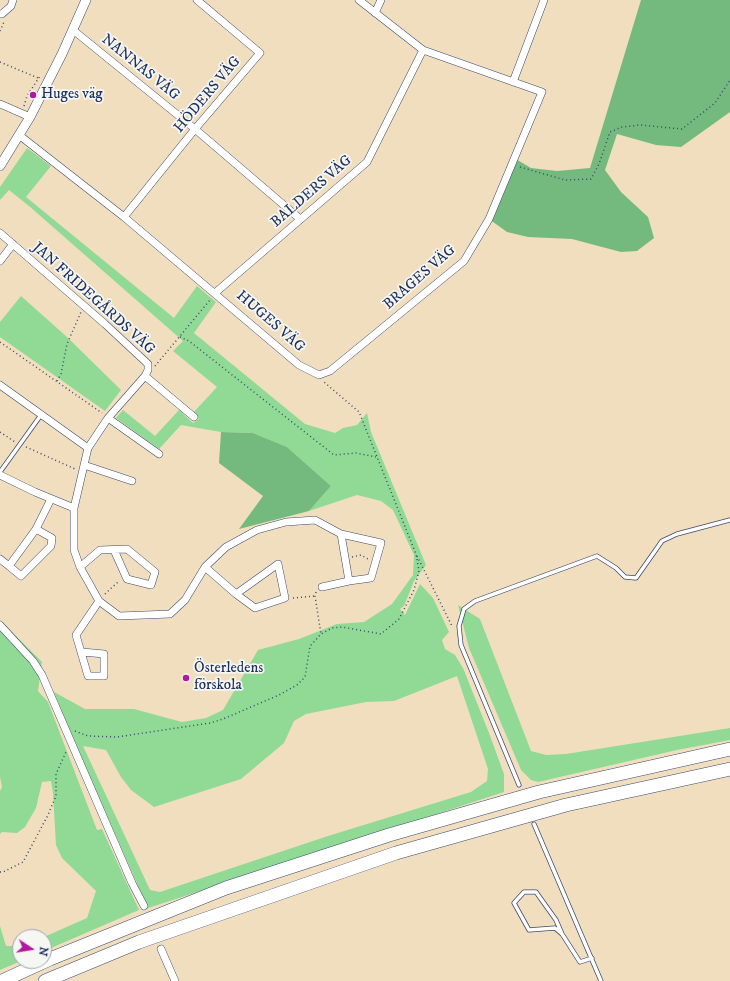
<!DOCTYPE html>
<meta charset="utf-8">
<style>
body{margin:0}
#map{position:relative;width:730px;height:981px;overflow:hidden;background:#f0debf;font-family:"IM FELL DW Pica",serif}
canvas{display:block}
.north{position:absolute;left:12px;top:929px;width:40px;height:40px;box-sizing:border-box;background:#f6f6f2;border:1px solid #9ea6b7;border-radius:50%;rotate:102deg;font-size:11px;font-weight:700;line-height:16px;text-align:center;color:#1b2f5e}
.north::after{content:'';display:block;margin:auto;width:14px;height:18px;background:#b5179e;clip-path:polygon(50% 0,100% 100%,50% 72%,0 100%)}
</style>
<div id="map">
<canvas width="730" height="981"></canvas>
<div class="north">N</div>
</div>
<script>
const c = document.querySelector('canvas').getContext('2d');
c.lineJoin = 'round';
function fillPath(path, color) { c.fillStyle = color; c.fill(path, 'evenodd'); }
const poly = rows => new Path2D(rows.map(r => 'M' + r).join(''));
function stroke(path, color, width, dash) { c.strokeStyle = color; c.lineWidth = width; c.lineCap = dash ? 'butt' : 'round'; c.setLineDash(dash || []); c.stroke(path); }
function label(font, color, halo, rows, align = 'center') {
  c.font = font + ' "IM FELL DW Pica",serif'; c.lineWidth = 3.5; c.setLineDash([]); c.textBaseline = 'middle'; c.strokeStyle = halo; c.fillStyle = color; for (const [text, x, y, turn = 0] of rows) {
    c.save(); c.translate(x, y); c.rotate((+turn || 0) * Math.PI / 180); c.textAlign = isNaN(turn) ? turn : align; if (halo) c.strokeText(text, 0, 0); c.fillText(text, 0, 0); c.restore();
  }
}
fillPath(poly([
 [27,148,51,166,26,197,174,318,197,286,216,302,194,333,305,424,335,433,343,428,357,425,367,413,371,432,426,565,414,581,404,606,400,609,405,615,420,584,433,598,449,632,442,640,445,649,455,655,463,668,489,733,504,774,504,792,148,908,71,734,54,692,85,709,134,709,182,722,206,718,223,710,258,650,299,639,337,624,364,622,392,604,413,575,414,555,393,510,381,501,357,495,309,511,331,486,287,447,253,433,221,432,181,425,159,449,116,418,123,410,155,436,179,410,193,423,199,419,193,413,217,387,173,351,183,341,29,206,9,190,0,200,0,187],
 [457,676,488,769,487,781,471,792,328,836,160,892,150,890,83,746,106,750,121,777,131,790,154,807,241,779,284,743,294,721,306,714,366,702,394,701],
 [21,296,67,337,121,390,105,411,0,337,0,322],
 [458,605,480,619,531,751,546,755,566,754,730,728,730,740,677,750,538,782,531,780,521,770,469,648],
 [0,620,42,662,38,691,48,702,97,830,102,829,139,910,44,951,44,937,87,918,96,891,62,858,56,845,53,793,51,781,42,782,36,808,25,827,17,833,2,832,0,834,0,791,2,787,0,777],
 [0,926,6,946,20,946,21,961,0,970]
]), '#90da95');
fillPath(poly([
 [641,0,730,0,730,112,681,147,656,145,617,134,605,170,621,192,648,217,654,238,637,251,621,252,572,239,528,237,507,232,489,219,514,158,531,168,557,171,590,168],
 [221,432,253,433,287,447,331,486,309,511,239,529,263,496,219,463]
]), '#74ba7e');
const service = poly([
 [0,472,41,415],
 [519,785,461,645,459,626,464,609,475,601,597,556,616,568,625,577,636,578,662,541,677,534,730,520],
 [534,824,601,981],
 [562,934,556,920,536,892,524,892,514,903,529,930,555,928,562,934,580,962,592,958]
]);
const minor = poly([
 [375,13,381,0],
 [0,14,2,14,11,6,13,0],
 [73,30,195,129,300,219],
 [513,82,544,0],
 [0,104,30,117],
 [19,135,124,217,299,365,319,375,330,371,464,261,489,219,542,92,423,50,359,0],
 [124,217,195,129,260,53,197,0],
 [0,233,105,324,148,364,148,370,145,376,194,417],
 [0,261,13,244],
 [215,293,367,162,423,50],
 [145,376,108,418,88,448,74,508,74,550,80,567,99,601,119,616,170,614,185,600,205,567,226,547,257,530,286,522,315,520,341,534,381,543,371,578,349,581,341,534],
 [0,385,88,448],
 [108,418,159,454],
 [84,465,132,481],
 [0,475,35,492,74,508],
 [36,529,52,538,51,546,21,576,9,566,36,529,51,499],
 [0,559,9,566],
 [80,567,100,550,127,549,155,572,151,585,127,579,114,550],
 [205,567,236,594,255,608,285,598,278,564,236,594],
 [322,587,349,581],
 [0,625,33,661,42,675,132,883,144,906],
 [82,652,104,654,104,676,88,676,76,635,99,601],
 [161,949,175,981]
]);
const tertiary = poly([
 [0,166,30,117,62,54,86,0]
]);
const motorway = poly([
 [2,981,50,959,226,888,389,835,539,792,730,749],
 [45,981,139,942,396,853,566,805,730,769]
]);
stroke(service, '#3b496d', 5);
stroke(minor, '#3b496d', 8);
stroke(tertiary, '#3b496d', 10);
stroke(motorway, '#3b496d', 14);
stroke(poly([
 [0,31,4,22],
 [0,62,38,78],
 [24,106,27,96,40,76],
 [520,167,565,180,591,179,599,164,610,132,622,127,640,125,682,129,715,103,730,80],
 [180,337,189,341,334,455,356,453,376,457],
 [0,342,102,413],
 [155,366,210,300],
 [57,381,61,374,67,344,81,312],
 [0,432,15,442],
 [26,447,75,469],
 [417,556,452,626],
 [352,557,361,555,368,559],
 [316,592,315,596,321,634],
 [105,594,119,581],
 [293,598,315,596],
 [75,731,88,736,117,737,210,723,223,719,279,695,297,685,305,677,310,646,321,634,332,628,342,627,381,634,399,619,414,590,419,571,416,554,359,412,324,382],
 [0,872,3,872,23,862,48,815,56,796,56,774,66,752]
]), '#3b496d', 1.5, [1, 3]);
stroke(service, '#fff', 3.5);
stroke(minor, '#fff', 7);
stroke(tertiary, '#fff', 9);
stroke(motorway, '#fff', 13);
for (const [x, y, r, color] of [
 [33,95,4,"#b5179e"],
 [186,678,4,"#b5179e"]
]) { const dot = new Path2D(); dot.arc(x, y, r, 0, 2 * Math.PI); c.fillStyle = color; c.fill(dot); stroke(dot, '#f6f6f2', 1.5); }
label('15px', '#1b2f5e', '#f6f6f2', [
 ["NANNAS VÄG",140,68,39],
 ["HÖDERS VÄG",208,95,-50],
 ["BALDERS VÄG",312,192,-41],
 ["BRAGES VÄG",420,278,-41],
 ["JAN FRIDEGÅRDS VÄG",93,299,42],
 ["HUGES VÄG",270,322,41]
]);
label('15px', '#1b2f5e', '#f6f6f2', [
 ["Huges väg",41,95],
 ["Österledens",194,669],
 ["förskola",194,686]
], 'left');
</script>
